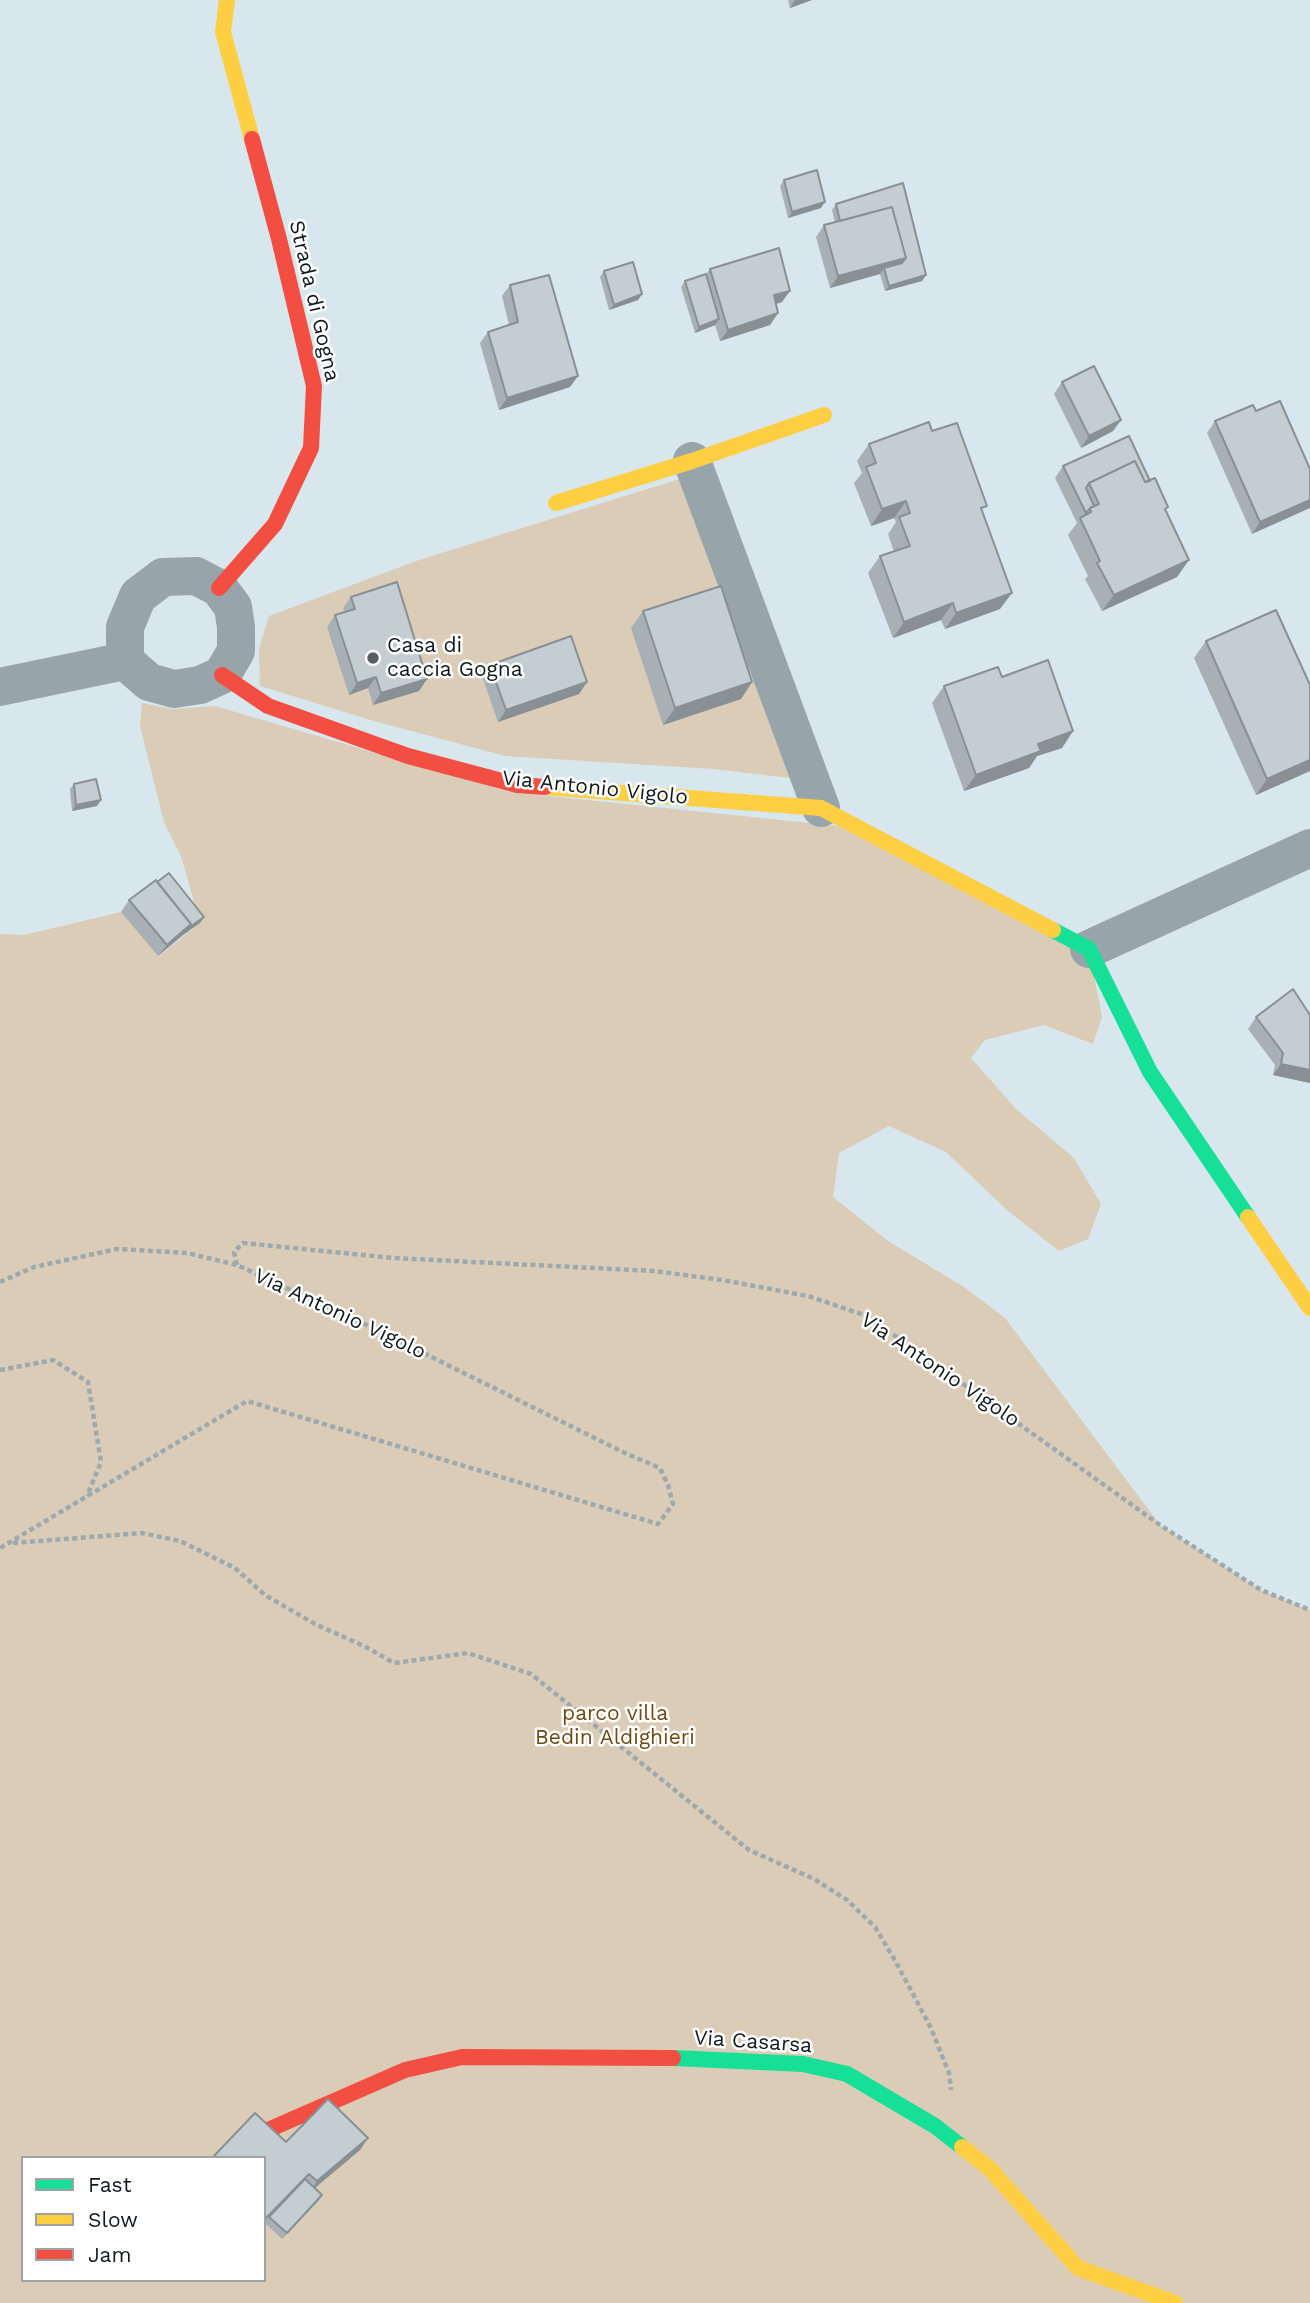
<!DOCTYPE html>
<style>
body{margin:0}
#map{position:relative;width:1310px;height:2303px;overflow:hidden;background:#d8e6ed;font-family:"Work Sans",sans-serif}
canvas{display:block}
.legend{position:absolute;left:21px;top:2156px;width:245px;height:126px;box-sizing:border-box;background:#fff;border:2px solid #9fa3a5;margin:0;padding:9px 12px;list-style:none;font-size:21px;color:#101a1e}
.legend li{display:flex;align-items:center;gap:14px;height:35px}
.legend b{width:35px;border:2px solid #9fa3a5}
</style>
<div id="map">
<canvas width="1310" height="2303"></canvas>
<ul class="legend">
<li><b style="height:9px;background:#16e098"></b>Fast</li>
<li><b style="height:9px;background:#ffcf43"></b>Slow</li>
<li><b style="height:9px;background:#f24e42"></b>Jam</li>
</ul>
</div>
<script>
const c = document.querySelector('canvas').getContext('2d');
c.lineJoin = 'round';
function fillPath(path, color) { c.fillStyle = color; c.fill(path, 'evenodd'); }
const poly = rows => new Path2D(rows.map(r => 'M' + r).join(''));
function stroke(path, color, width, dash) { c.strokeStyle = color; c.lineWidth = width; c.lineCap = dash ? 'butt' : 'round'; c.setLineDash(dash || []); c.stroke(path); }
function label(font, color, halo, rows, align = 'center') {
  c.font = font + ' "Work Sans",sans-serif'; c.lineWidth = 5; c.setLineDash([]); c.textBaseline = 'middle'; c.strokeStyle = halo; c.fillStyle = color; for (const [text, x, y, turn = 0] of rows) {
    c.save(); c.translate(x, y); c.rotate((+turn || 0) * Math.PI / 180); c.textAlign = isNaN(turn) ? turn : align; if (halo) c.strokeText(text, 0, 0); c.fillText(text, 0, 0); c.restore();
  }
}
fillPath(poly([
 [696,474,798,779,713,769,505,756,374,721,260,686,259,649,269,616,419,560],
 [142,703,171,709,215,706,509,792,868,829,1089,949,1102,1017,1093,1044,1044,1025,985,1040,971,1058,1016,1109,1074,1158,1101,1204,1088,1239,1059,1251,1008,1211,946,1152,889,1126,839,1153,833,1197,888,1241,964,1287,1005,1318,1160,1525,1261,1590,1310,1610,1310,2303,0,2303,0,934,24,935,121,912,159,956,200,923,181,856,164,822,140,726],
 [23,2158,264,2158,264,2280,23,2280]
]), '#dbccb7');
stroke(poly([
 [237,1265,234,1252,243,1243,393,1258,654,1271,722,1280,808,1296,864,1315,913,1348,1160,1525,1261,1590,1310,1610],
 [0,1282,34,1267,117,1249,187,1253,237,1265,369,1326,627,1454,660,1468,668,1485,673,1504,658,1524,247,1401,0,1548],
 [0,1370,53,1360,88,1382,101,1462,87,1496],
 [13,1543,142,1533,180,1541,235,1568,265,1595,315,1624,366,1647,394,1663,468,1653,531,1674,749,1850,814,1879,847,1900,875,1927,897,1964,931,2028,949,2073,951,2090]
]), '#9ca9ad', 4.5, [5, 3.5]);
stroke(poly([
 [692,461,821,808],
 [196,576,219,588,233,607,236,627,236,651,222,675,200,685,174,689,149,682,125,661,125,627,138,596,163,577,196,576],
 [0,687,125,661],
 [1089,949,1310,848]
]), '#97a5ab', 38);
stroke(poly([
 [1053,930,1089,949,1150,1072,1248,1217],
 [673,2058,803,2064,847,2074,935,2126,962,2147]
]), '#16e098', 16);
stroke(poly([
 [227,0,223,32,252,139],
 [556,503,692,461,824,415],
 [545,787,821,808,1053,930],
 [1248,1217,1310,1308],
 [962,2147,989,2168,1078,2268,1175,2303]
]), '#ffcf43', 16);
stroke(poly([
 [219,588,275,524,311,448,314,386,279,239,252,139],
 [222,675,268,706,408,756,517,785,545,787],
 [261,2133,405,2070,462,2057,673,2058]
]), '#f24e42', 16);
fillPath(poly([
 [788,0,812,0,790,8],
 [784,180,821,208,788,218,780,186],
 [836,204,926,275,922,281,885,291,880,274,830,288,816,237,824,225,835,223,832,210],
 [710,269,782,302,776,304,778,313,770,325,720,341,715,325,695,333,681,287,685,281,706,274],
 [604,271,642,294,638,300,609,310,600,277],
 [510,285,570,387,499,410,480,343,488,332,509,325,502,296],
 [1062,382,1121,420,1113,431,1081,448,1054,394],
 [1256,411,1310,469,1252,534,1207,433,1215,421],
 [932,431,982,513,1000,609,945,629,941,620,893,638,868,573,880,556,894,552,888,534,896,522,894,518,871,526,854,483,862,473,857,461,869,444],
 [1063,466,1150,481,1166,511,1177,577,1102,611,1085,579,1088,576,1068,535,1077,523,1055,478],
 [351,597,427,679,419,691,373,705,368,688,349,695,327,627,335,615,345,612,343,608],
 [643,611,752,682,741,699,663,725,631,628],
 [1206,641,1310,771,1256,795,1194,658],
 [490,665,587,682,579,694,498,722,482,676],
 [1002,677,1073,731,1062,748,1037,756,1029,768,964,791,932,703,944,686],
 [74,784,97,806,72,811,70,789],
 [129,900,204,917,200,923,183,935,158,956,121,912],
 [1256,1017,1310,1083,1273,1075,1275,1065,1248,1029],
 [368,2138,360,2150,314,2188,322,2195,318,2201,282,2239,265,2223,264,2224,264,2158,286,2142]
]), '#a8b0b5');
fillPath(poly([
 [795,0,812,0,790,8],
 [825,202,821,208,788,218,792,212],
 [906,258,898,269,884,268,880,274,830,288,838,276],
 [926,275,922,281,885,291,889,286],
 [790,291,782,302,766,307,774,295],
 [642,294,638,300,609,310,614,305],
 [778,313,770,325,720,341,728,330],
 [719,319,715,325,695,333,699,327],
 [578,376,570,387,499,410,507,398],
 [1121,420,1113,431,1081,448,1089,436],
 [1310,500,1310,508,1252,534,1260,522],
 [906,501,894,518,871,526,882,509],
 [1189,560,1177,577,1102,611,1114,595],
 [1012,593,1000,609,945,629,956,613],
 [953,603,941,620,893,638,904,622],
 [376,677,368,688,349,695,357,683],
 [427,679,419,691,373,705,381,693],
 [587,682,579,694,498,722,506,710],
 [752,682,741,699,663,725,675,708],
 [1073,731,1062,748,1037,756,1029,768,964,791,976,775,1038,744],
 [1310,760,1310,771,1256,795,1267,779],
 [101,800,97,806,72,811,76,805],
 [204,917,200,923,183,935,158,956,167,945,191,924],
 [1281,1064,1310,1070,1310,1083,1273,1075],
 [368,2138,360,2150,309,2193,317,2181],
 [322,2195,318,2201,282,2239,287,2233]
]), '#889093');
const building = poly([
 [817,170,825,202,792,212,784,180,817,170],
 [903,183,926,275,889,286,884,268,902,263,906,258,892,207,840,221,836,204,903,183],
 [892,207,906,258,838,276,824,225,892,207],
 [779,248,790,291,774,295,778,313,728,330,710,269,779,248],
 [633,262,642,294,614,305,604,271,633,262],
 [706,274,719,319,699,327,685,281,706,274],
 [549,275,578,376,507,398,488,332,518,322,510,285,549,275],
 [1094,366,1121,420,1089,436,1062,382,1094,366],
 [1280,401,1310,469,1310,500,1260,522,1215,421,1253,405,1256,411,1280,401],
 [929,422,932,431,957,423,987,506,981,508,1012,593,956,613,953,603,904,622,880,556,910,546,899,517,910,513,906,501,882,509,866,467,876,463,869,444,929,422],
 [1129,436,1150,481,1145,482,1135,461,1089,483,1086,488,1094,506,1090,508,1086,513,1063,466,1129,436],
 [1135,461,1145,482,1155,478,1168,507,1165,509,1189,560,1114,595,1097,563,1100,561,1080,518,1091,512,1090,508,1099,504,1089,483,1135,461],
 [397,582,427,679,381,693,376,677,357,683,335,615,355,609,351,597,397,582],
 [721,586,752,682,675,708,643,611,721,586],
 [1276,610,1310,685,1310,760,1267,779,1206,641,1276,610],
 [571,636,587,682,506,710,490,665,571,636],
 [1048,660,1073,731,1038,744,1041,751,976,775,944,686,998,667,1002,677,1048,660],
 [96,779,101,800,76,805,74,784,96,779],
 [169,873,204,917,187,929,191,924,157,882,169,873],
 [156,880,191,924,167,945,129,900,156,880],
 [1293,989,1310,1015,1310,1070,1281,1064,1283,1053,1256,1017,1293,989],
 [328,2099,368,2138,317,2181,309,2174,266,2218,264,2216,264,2158,212,2158,255,2113,286,2142,328,2099],
 [305,2179,322,2195,287,2233,269,2217,305,2179]
]);
fillPath(building, '#c3cdd2');
stroke(building, '#889093', 2);
for (const [x, y, r, color] of [
 [373,658,7,"#566166"]
]) { const dot = new Path2D(); dot.arc(x, y, r, 0, 2 * Math.PI); c.fillStyle = color; c.fill(dot); stroke(dot, '#fff', 2.5); }
label('21px', '#101a1e', '#fff', [
 ["Strada di Gogna",314,301,77],
 ["Via Antonio Vigolo",595,788,6],
 ["Via Antonio Vigolo",340,1314,25],
 ["Via Antonio Vigolo",940,1370,34],
 ["Via Casarsa",753,2042,4]
]);
label('21px', '#101a1e', '#fff', [
 ["Casa di",387,646],
 ["caccia Gogna",387,670]
], 'left');
label('21px', '#6f4812', '#fff', [
 ["parco villa",615,1714],
 ["Bedin Aldighieri",615,1738]
]);
</script>
